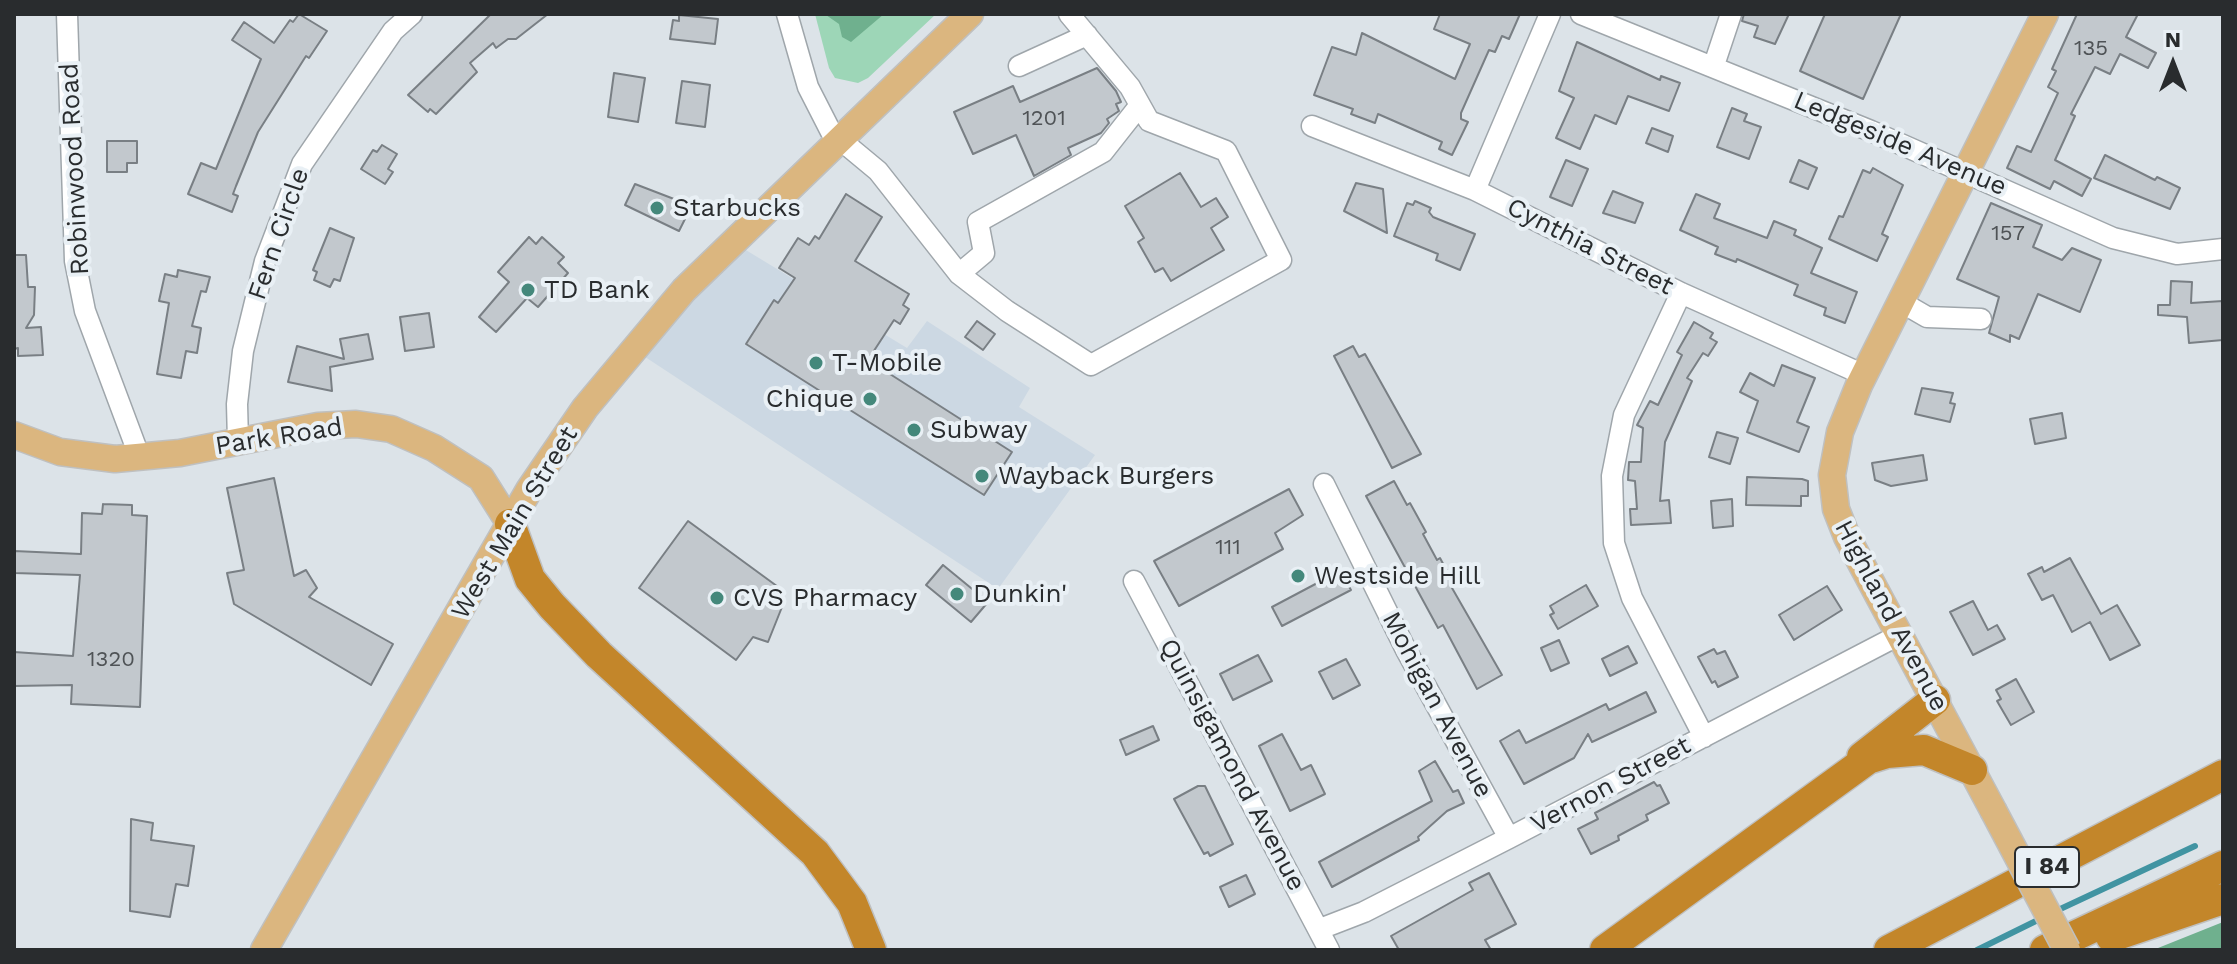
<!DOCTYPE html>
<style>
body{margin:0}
#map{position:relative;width:2237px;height:964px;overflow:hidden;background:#dce3e8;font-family:"Work Sans",sans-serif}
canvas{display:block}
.frame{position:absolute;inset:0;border:16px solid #292c2e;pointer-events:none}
.north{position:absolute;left:2133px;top:24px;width:80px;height:80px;-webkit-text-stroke:6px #e9f0f5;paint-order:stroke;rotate:0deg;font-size:22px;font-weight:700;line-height:32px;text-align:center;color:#292c2e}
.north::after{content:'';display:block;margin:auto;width:28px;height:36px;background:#292c2e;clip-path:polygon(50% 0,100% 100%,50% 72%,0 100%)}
</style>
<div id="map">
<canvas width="2237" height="964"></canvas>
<div class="frame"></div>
<div class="north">N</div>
</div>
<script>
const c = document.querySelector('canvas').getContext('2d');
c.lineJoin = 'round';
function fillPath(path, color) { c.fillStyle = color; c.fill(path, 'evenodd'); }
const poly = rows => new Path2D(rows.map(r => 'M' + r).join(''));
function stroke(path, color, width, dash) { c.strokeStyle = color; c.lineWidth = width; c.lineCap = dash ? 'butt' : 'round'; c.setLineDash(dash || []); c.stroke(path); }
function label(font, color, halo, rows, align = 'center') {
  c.font = font + ' "Work Sans",sans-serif'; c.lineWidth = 8; c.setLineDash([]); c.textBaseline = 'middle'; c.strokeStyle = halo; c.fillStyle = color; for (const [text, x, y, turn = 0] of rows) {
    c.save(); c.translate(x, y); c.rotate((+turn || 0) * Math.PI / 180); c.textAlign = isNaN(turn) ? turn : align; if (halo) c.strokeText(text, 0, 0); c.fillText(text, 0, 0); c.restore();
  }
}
fillPath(poly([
 [731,241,907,348,927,321,1030,388,1019,407,1095,455,998,589,633,349]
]), '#ccd8e3');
fillPath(poly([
 [815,14,936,14,868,78,858,83,835,78,829,68]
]), '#9dd6b7');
fillPath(poly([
 [884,14,851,42,842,37,839,24,826,15],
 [2223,922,2223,950,2153,950]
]), '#6fb08e');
stroke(poly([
 [2056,911,2195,846],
 [1977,950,2042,918]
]), '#4194a2', 6);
const building = poly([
 [299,14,327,31,309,58,306,56,258,132,236,186,233,194,238,196,232,212,188,194,201,163,216,169,261,59,232,40,244,22,274,43,290,20,293,22,299,14],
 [491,14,548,14,516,39,508,39,496,48,493,43,470,63,477,72,436,114,430,109,428,112,408,95,491,14],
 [1440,14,1520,14,1509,39,1502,36,1495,52,1489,50,1461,113,1461,119,1468,122,1452,155,1439,149,1442,142,1378,114,1375,123,1351,114,1353,109,1314,95,1332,47,1356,55,1362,33,1455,79,1470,44,1434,29,1440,14],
 [1744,14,1789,14,1775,44,1754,37,1758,26,1742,21,1744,14],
 [1825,14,1901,14,1863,99,1800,71,1825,14],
 [2077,14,2138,14,2126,37,2156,53,2148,68,2120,54,2110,74,2095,67,2071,114,2075,116,2055,160,2091,179,2082,196,2054,181,2050,189,2007,168,2017,146,2031,152,2058,93,2048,87,2056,71,2052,69,2077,14],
 [679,15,718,19,715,44,670,39,673,20,679,21,679,15],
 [1577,42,1660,80,1661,76,1680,83,1669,111,1628,96,1616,124,1595,115,1580,149,1556,138,1574,98,1559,91,1577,42],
 [1097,68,1116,91,1121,102,1116,104,1119,111,1107,119,1109,123,1101,133,1068,148,1071,155,1034,176,1016,135,973,154,954,112,1013,86,1020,102,1097,68],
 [614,73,645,78,638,122,608,117,614,73],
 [682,81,710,85,705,127,676,123,682,81],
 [1732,108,1747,114,1744,121,1761,127,1749,159,1717,147,1732,108],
 [1652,128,1673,136,1668,152,1646,143,1652,128],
 [107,141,137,141,137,163,127,163,127,172,107,172,107,141],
 [382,145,397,154,388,169,393,172,385,184,361,169,373,150,377,152,382,145],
 [2105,155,2155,180,2157,177,2180,188,2170,209,2094,178,2105,155],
 [1566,160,1588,169,1572,206,1550,197,1566,160],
 [1799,160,1817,168,1808,189,1790,182,1799,160],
 [1873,168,1903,185,1882,234,1888,237,1877,261,1829,239,1839,216,1843,217,1863,170,1870,173,1873,168],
 [1180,173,1201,207,1216,198,1228,217,1211,228,1224,250,1171,281,1163,268,1155,272,1138,242,1144,238,1125,206,1180,173],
 [1356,183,1383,189,1387,233,1344,211,1356,183],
 [635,184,674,199,672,203,689,211,679,231,625,205,635,184],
 [1613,191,1643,203,1635,223,1603,213,1613,191],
 [846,194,882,217,855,261,909,294,903,305,909,309,900,324,894,320,868,360,1012,452,984,495,746,344,774,300,778,303,795,278,779,268,798,238,809,245,815,236,819,239,846,194],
 [1696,194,1720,204,1714,218,1767,238,1774,221,1796,230,1794,235,1822,248,1811,273,1857,292,1845,323,1824,315,1826,308,1794,295,1798,285,1737,259,1736,262,1715,254,1718,247,1680,230,1696,194],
 [1415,201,1431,208,1429,212,1433,217,1475,234,1460,270,1436,260,1438,254,1394,236,1407,203,1413,205,1415,201],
 [1991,203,2042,225,2033,247,2062,260,2072,248,2101,260,2080,312,2038,294,2019,339,2010,335,2010,342,1989,333,1999,297,1957,279,1991,203],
 [330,228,354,238,340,281,334,279,330,287,314,280,317,272,313,270,330,228],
 [529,237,536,244,542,237,564,257,558,263,568,273,538,307,527,298,496,332,479,317,509,282,498,272,529,237],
 [14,255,26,255,28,287,35,287,34,315,26,328,41,327,43,355,18,356,18,348,14,349,14,255],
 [178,270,210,277,206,292,201,291,192,326,201,328,197,353,186,351,181,378,157,374,169,303,159,301,165,274,177,277,178,270],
 [2171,281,2192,282,2191,303,2223,301,2223,340,2189,343,2187,317,2158,315,2158,305,2170,305,2171,281],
 [429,313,434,347,405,351,400,317,429,313],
 [977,321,995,334,983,350,965,337,977,321],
 [1694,322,1713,333,1710,338,1717,342,1708,356,1703,353,1687,378,1692,381,1665,442,1660,501,1669,500,1671,523,1631,525,1630,509,1637,509,1635,481,1628,480,1629,462,1641,462,1643,428,1637,425,1650,401,1658,405,1682,355,1677,352,1694,322],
 [368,334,373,359,330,367,332,391,288,382,297,346,344,359,340,339,368,334],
 [1353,346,1359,357,1365,354,1421,454,1392,468,1334,356,1353,346],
 [1782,365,1815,378,1797,422,1809,427,1799,452,1747,432,1758,401,1740,392,1750,373,1774,386,1782,365],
 [1922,388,1953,393,1950,403,1955,404,1950,422,1915,414,1922,388],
 [2062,413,2066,438,2035,444,2030,419,2062,413],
 [1717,432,1738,438,1730,464,1709,457,1717,432],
 [1923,455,1927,480,1891,486,1875,480,1872,463,1923,455],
 [1747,477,1802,479,1808,481,1808,496,1801,496,1801,506,1746,505,1747,477],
 [274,478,294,576,306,570,317,588,309,597,393,644,371,685,234,604,227,573,244,570,227,488,274,478],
 [1394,481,1407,505,1410,503,1426,532,1423,534,1437,560,1440,558,1455,586,1452,588,1502,675,1477,689,1443,625,1438,628,1366,496,1394,481],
 [1289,489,1303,515,1275,533,1283,549,1179,606,1154,561,1289,489],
 [1732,499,1733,526,1713,528,1711,501,1732,499],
 [103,504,132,505,132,515,147,516,140,707,71,704,72,685,14,686,14,652,73,656,80,575,14,573,14,551,81,554,82,513,102,514,103,504],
 [688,521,785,592,777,604,782,607,768,642,753,637,736,660,639,588,688,521],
 [2070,558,2101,614,2117,605,2140,645,2110,660,2090,622,2072,632,2053,595,2042,600,2028,574,2042,567,2044,572,2070,558],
 [943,565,988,602,971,622,926,585,943,565],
 [1340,571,1351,590,1282,626,1272,607,1340,571],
 [1586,585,1598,606,1558,629,1550,615,1554,613,1550,606,1586,585],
 [1827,586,1842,610,1794,640,1779,615,1827,586],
 [1973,601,1988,630,1997,625,2005,639,1973,655,1950,612,1973,601],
 [1559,640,1569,663,1551,671,1541,648,1559,640],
 [1628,646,1637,663,1610,676,1602,659,1628,646],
 [1714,649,1717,654,1725,651,1738,677,1718,687,1715,681,1712,683,1698,657,1714,649],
 [1258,655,1272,681,1233,700,1220,674,1258,655],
 [1346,659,1360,685,1333,699,1319,672,1346,659],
 [2016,679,2034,712,2011,725,1997,701,2001,699,1996,690,2016,679],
 [1646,692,1656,712,1592,742,1588,734,1574,758,1524,784,1500,741,1519,730,1526,743,1606,704,1609,710,1646,692],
 [1153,726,1159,740,1126,755,1120,740,1153,726],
 [1282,734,1301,770,1311,765,1325,794,1290,811,1259,746,1282,734],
 [1435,761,1453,792,1458,790,1464,803,1447,811,1418,837,1419,840,1332,887,1319,862,1432,801,1419,771,1435,761],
 [1654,782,1657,786,1660,785,1669,803,1646,815,1648,820,1618,836,1619,840,1591,854,1578,829,1598,819,1595,813,1654,782],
 [1198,786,1205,786,1233,844,1210,856,1208,852,1204,854,1174,799,1198,786],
 [131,819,153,823,151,840,194,846,188,886,176,884,170,917,130,911,131,819],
 [1489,873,1516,924,1485,940,1491,950,1399,950,1391,936,1473,890,1469,883,1489,873],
 [1246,875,1255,894,1229,907,1220,887,1246,875]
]);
fillPath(building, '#c2c8cd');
stroke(building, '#797f84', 2);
const minor = poly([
 [67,14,75,261,85,311,140,458],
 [787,14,808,87,831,132,878,171,959,274,1007,311,1091,365,1281,260,1226,151,1149,121,1130,87,1069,14],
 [1581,14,1871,131,2113,238,2177,254,2223,249],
 [1714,65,1731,14],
 [1019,66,1087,35],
 [1312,126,1475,190,1681,293,1864,375],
 [1475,190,1550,14],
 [959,274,984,253,978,222,1103,152,1140,105],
 [1681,293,1624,415,1612,476,1614,543,1632,598,1704,737],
 [1901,302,1927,317,1981,319],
 [238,441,237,404,243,351,265,261,302,164,393,31,412,14],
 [1324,484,1406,650,1509,838],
 [1134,581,1329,950],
 [1320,929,1364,912,1509,838,1899,635]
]);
const major = poly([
 [14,435,60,452,115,459,180,453,318,426,356,424,391,429,434,448,481,478,510,524],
 [1993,810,1847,537,1836,509,1832,475,1840,432,1859,385,2045,14],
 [264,950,529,490,585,408,684,290,970,14]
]);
const highway = poly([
 [510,524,530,579,552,606,599,655,815,853,852,903,871,950],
 [1862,757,1935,700],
 [2111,937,2223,899],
 [1605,950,1868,759,1887,753,1924,750,1972,770],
 [1889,950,2223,775],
 [2045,950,2223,866]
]);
stroke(minor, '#9fa6ab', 23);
stroke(major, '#bfc0c0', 29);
stroke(highway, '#bfc0c0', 33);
stroke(minor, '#fff', 20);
stroke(major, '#dbb67f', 26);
stroke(highway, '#c3862a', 30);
const majorBridge = poly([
 [1993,810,2067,950]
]);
stroke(majorBridge, '#bfc0c0', 29, []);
stroke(majorBridge, '#dbb67f', 26);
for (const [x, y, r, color] of [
 [657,208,8,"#44887b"],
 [528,290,8,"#44887b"],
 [816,363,8,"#44887b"],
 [870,399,8,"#44887b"],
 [914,430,8,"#44887b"],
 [982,476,8,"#44887b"],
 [1298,576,8,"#44887b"],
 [957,594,8,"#44887b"],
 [717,598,8,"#44887b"]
]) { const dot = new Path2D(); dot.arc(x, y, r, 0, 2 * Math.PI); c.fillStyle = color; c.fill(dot); stroke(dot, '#e9f0f5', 3); }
label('22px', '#4f5356', null, [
 ["135",2091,49],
 ["1201",1044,119],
 ["157",2008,234],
 ["111",1228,548],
 ["1320",111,660]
]);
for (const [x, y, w] of [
 [2047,867,64]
]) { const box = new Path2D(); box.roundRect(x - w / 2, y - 20, w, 40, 6); c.fillStyle = '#e9f0f5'; c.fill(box); stroke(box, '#292c2e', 2); }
label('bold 24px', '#292c2e', null, [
 ["I 84",2047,867]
]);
label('26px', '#292c2e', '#e9f0f5', [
 ["Ledgeside Avenue",1900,144,23],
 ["Robinwood Road",75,169,-93],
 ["Fern Circle",279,234,-71],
 ["Cynthia Street",1590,247,27],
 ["Park Road",279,437,-9],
 ["West Main Street",515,523,-59],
 ["Highland Avenue",1891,616,62],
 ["Mohigan Avenue",1437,705,62],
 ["Quinsigamond Avenue",1232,765,62],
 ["Vernon Street",1611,785,-28]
]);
label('26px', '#292c2e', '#e9f0f5', [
 ["Starbucks",673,208],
 ["TD Bank",544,290],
 ["T-Mobile",832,363],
 ["Chique",854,399,"right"],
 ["Subway",930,430],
 ["Wayback Burgers",998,476],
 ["Westside Hill",1314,576],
 ["Dunkin'",973,594],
 ["CVS Pharmacy",733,598]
], 'left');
</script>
